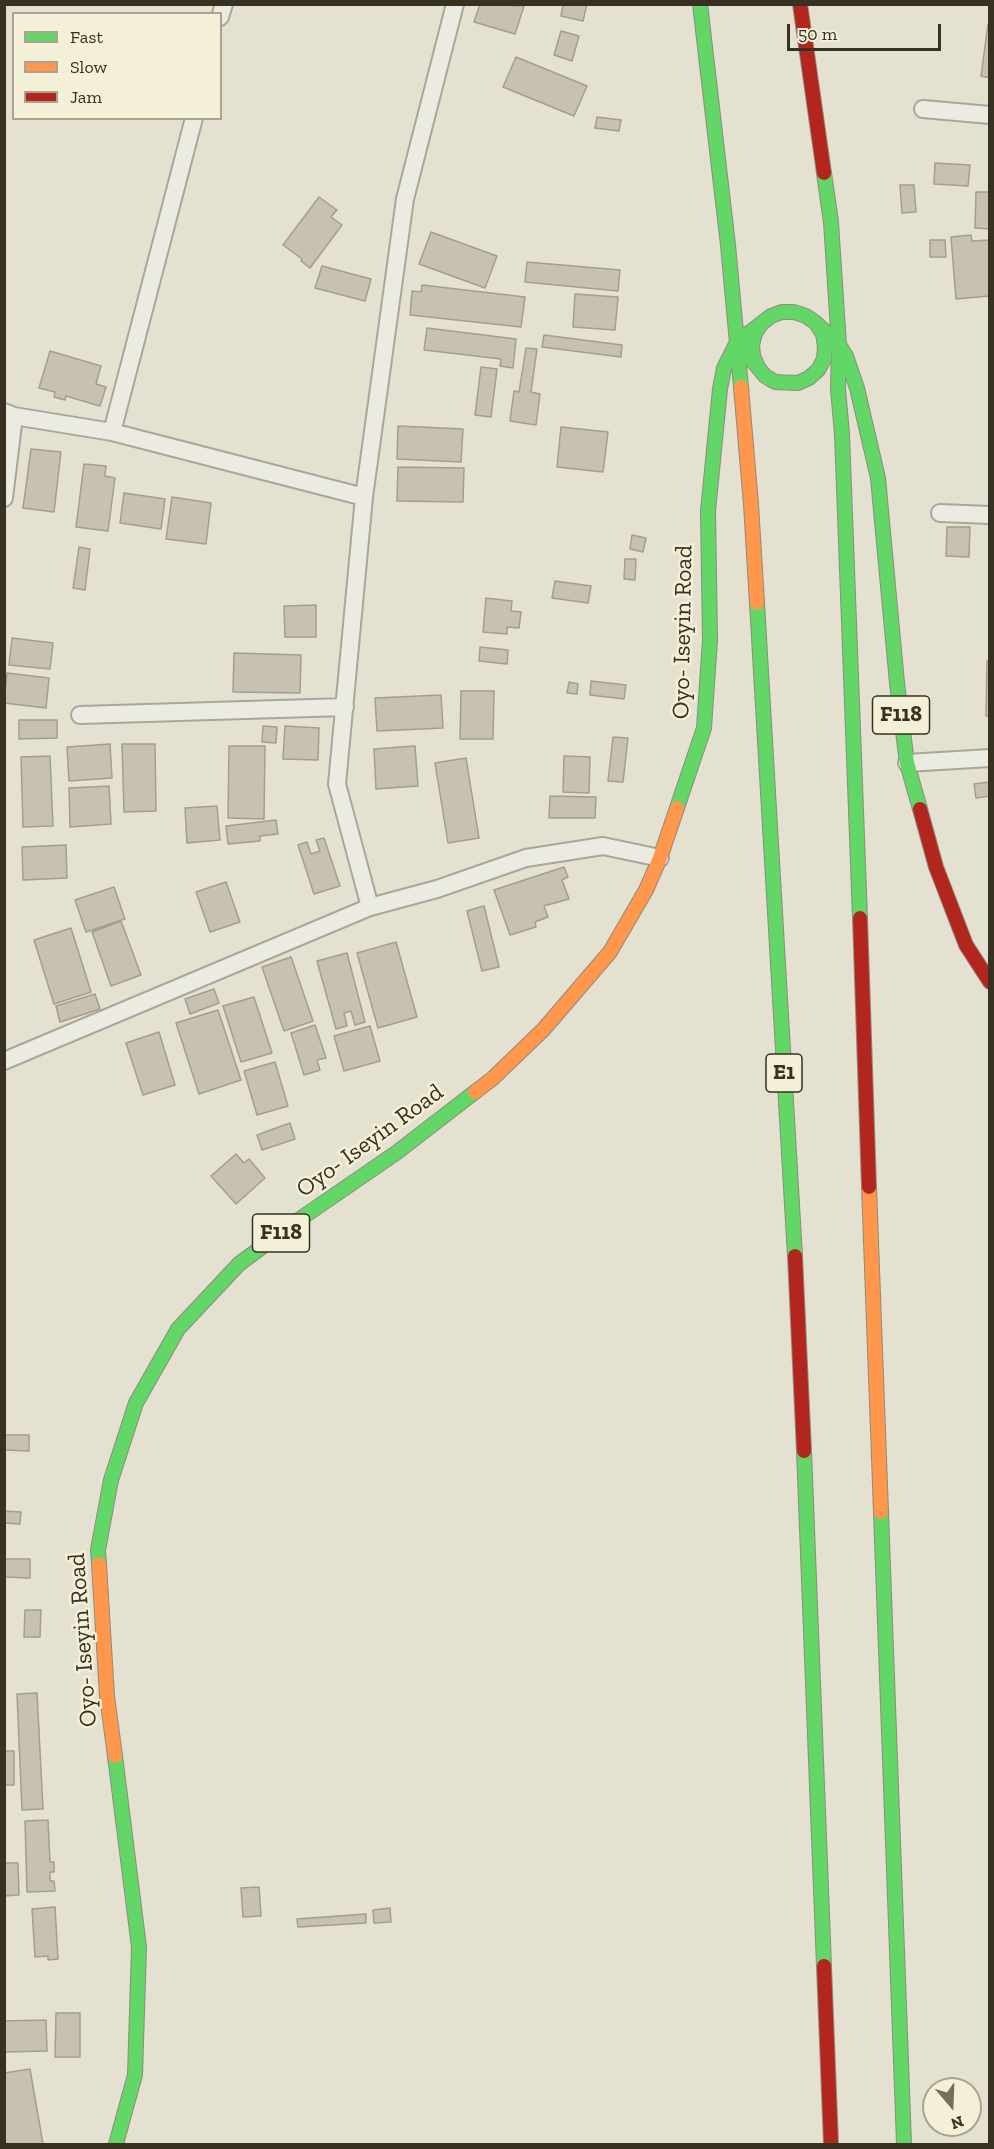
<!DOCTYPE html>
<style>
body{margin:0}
#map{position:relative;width:994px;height:2149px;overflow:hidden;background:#e4e1d1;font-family:"Zilla Slab",serif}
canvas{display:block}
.frame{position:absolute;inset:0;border:6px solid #383021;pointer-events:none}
.legend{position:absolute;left:12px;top:12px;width:210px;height:108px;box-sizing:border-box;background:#f4f0d8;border:2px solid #a9a38f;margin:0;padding:8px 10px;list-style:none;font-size:18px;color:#383021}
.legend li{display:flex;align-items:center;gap:12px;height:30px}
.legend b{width:30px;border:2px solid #a9a38f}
.north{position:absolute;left:922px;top:2077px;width:60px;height:60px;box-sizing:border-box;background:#f4f0d8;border:2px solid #a9a38f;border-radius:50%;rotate:161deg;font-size:16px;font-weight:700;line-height:24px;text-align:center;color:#383021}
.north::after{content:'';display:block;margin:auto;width:21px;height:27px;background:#746e5f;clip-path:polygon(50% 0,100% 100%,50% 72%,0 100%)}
.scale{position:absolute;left:787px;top:24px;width:154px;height:27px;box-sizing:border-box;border:3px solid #383021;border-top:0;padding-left:8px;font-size:18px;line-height:21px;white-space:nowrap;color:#383021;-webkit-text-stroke:4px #f4f0d8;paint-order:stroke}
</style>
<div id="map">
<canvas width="994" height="2149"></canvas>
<div class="frame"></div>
<ul class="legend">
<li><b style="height:8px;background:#63d668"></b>Fast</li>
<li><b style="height:8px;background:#ff974d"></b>Slow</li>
<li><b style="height:8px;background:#b3261e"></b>Jam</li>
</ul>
<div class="north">N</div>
<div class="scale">50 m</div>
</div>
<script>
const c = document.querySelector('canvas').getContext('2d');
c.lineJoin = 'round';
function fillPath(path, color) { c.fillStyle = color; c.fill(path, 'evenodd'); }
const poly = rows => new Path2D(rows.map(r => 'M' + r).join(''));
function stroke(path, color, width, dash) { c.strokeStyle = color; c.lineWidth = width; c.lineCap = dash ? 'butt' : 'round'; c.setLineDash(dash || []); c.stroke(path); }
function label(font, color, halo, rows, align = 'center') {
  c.font = font + ' "Zilla Slab",serif'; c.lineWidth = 5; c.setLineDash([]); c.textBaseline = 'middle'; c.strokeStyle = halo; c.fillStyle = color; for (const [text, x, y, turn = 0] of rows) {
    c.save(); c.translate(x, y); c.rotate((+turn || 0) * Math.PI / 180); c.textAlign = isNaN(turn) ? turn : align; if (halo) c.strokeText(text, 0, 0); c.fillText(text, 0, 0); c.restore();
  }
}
const building = poly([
 [480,4,524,6,515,34,474,22,480,4],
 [563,4,587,4,583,21,561,16,563,4],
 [988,24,990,24,990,78,981,76,988,24],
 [561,31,579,36,572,61,554,55,561,31],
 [516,57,587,86,574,116,503,87,516,57],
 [597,117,621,120,619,131,595,128,597,117],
 [935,163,970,165,968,186,934,184,935,163],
 [900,185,914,185,916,212,902,213,900,185],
 [976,192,990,192,990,229,975,228,976,192],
 [319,197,337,210,331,217,342,225,310,268,301,261,302,259,283,245,319,197],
 [431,232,497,256,485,288,419,264,431,232],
 [971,235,972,241,990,240,990,296,956,299,951,237,971,235],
 [930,240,945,240,946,257,930,257,930,240],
 [527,262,620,270,618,291,525,282,527,262],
 [322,266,371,279,365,301,315,288,322,266],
 [422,285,525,297,521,327,410,315,412,291,421,292,422,285],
 [575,294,618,297,615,330,573,327,575,294],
 [427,328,516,339,513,368,500,366,501,359,424,350,427,328],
 [544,335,622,345,621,357,542,347,544,335],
 [526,348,537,349,531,392,540,394,536,425,510,421,514,391,519,392,526,348],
 [50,351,101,366,96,384,106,387,100,406,66,396,65,400,54,397,55,392,39,388,50,351],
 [481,367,497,369,491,417,475,415,481,367],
 [398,426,463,429,461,462,397,459,398,426],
 [561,427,608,432,603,472,557,467,561,427],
 [31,449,61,452,54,512,23,508,31,449],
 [84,464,106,466,105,476,115,478,108,531,76,527,84,464],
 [398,467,464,468,463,502,397,501,398,467],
 [124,493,165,499,161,529,120,523,124,493],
 [172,497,211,503,206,544,166,539,172,497],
 [947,527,970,527,969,557,946,556,947,527],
 [632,535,646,538,643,552,630,549,632,535],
 [79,547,90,549,85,590,73,588,79,547],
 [625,559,636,559,635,580,624,579,625,559],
 [555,581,591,586,588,603,552,598,555,581],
 [486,598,512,601,511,611,521,612,519,628,507,627,507,634,483,632,486,598],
 [316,605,316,637,285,637,284,606,316,605],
 [12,638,53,643,50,669,9,665,12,638],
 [480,647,508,650,507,664,479,661,480,647],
 [234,653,301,655,300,693,233,692,234,653],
 [987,661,990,661,990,716,986,716,987,661],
 [7,673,49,678,46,708,4,703,7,673],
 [591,681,626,685,624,699,590,695,591,681],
 [569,682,578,684,577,694,567,693,569,682],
 [461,691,494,691,493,739,460,739,461,691],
 [441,695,443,728,377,731,375,698,441,695],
 [19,720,57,720,57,738,19,739,19,720],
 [263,726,277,727,276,743,262,742,263,726],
 [285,726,319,728,318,760,283,759,285,726],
 [613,737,628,738,623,782,608,781,613,737],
 [110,744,112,778,69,781,67,747,110,744],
 [122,744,155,744,156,811,124,812,122,744],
 [229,746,265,746,264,819,228,818,229,746],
 [415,746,418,786,376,789,374,749,415,746],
 [50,756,53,826,23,827,21,757,50,756],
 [564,756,590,757,589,793,563,792,564,756],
 [466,758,479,838,448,843,435,763,466,758],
 [990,782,990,796,976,798,974,784,990,782],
 [109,786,111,824,70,827,69,788,109,786],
 [550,796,596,797,595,818,549,818,550,796],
 [217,806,220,840,187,843,185,808,217,806],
 [276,820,278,834,260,836,260,841,228,844,226,826,276,820],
 [324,838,340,886,314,894,298,845,307,842,311,854,320,851,316,840,324,838],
 [66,845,67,878,23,880,22,847,66,845],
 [564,867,568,877,562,880,569,899,544,906,548,917,535,922,536,927,510,935,494,890,564,867],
 [226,882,240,922,210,932,196,892,226,882],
 [114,887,125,919,86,932,75,900,114,887],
 [484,906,499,967,482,971,467,911,484,906],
 [121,921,141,975,111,986,92,932,121,921],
 [71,928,91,992,54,1004,34,940,71,928],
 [396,942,417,1017,378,1028,357,953,396,942],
 [347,953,365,1022,355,1025,351,1011,344,1013,347,1026,336,1029,317,961,347,953],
 [291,957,313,1021,284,1031,262,967,291,957],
 [214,989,219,1003,190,1014,185,999,214,989],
 [95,994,100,1009,60,1022,56,1006,95,994],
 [254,997,272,1053,241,1062,223,1006,254,997],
 [218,1010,241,1080,199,1094,176,1023,218,1010],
 [315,1025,326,1058,317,1060,320,1070,304,1075,291,1033,315,1025],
 [370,1026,380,1061,344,1071,334,1036,370,1026],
 [159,1032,175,1085,143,1095,126,1043,159,1032],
 [275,1062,288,1106,257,1115,244,1071,275,1062],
 [290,1123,295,1139,262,1150,257,1135,290,1123],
 [236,1154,244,1163,249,1159,265,1178,236,1204,211,1176,236,1154],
 [4,1435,29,1435,29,1451,4,1450,4,1435],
 [4,1511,21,1512,20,1524,4,1523,4,1511],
 [4,1559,30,1559,30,1578,4,1577,4,1559],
 [25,1610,41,1610,40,1637,24,1637,25,1610],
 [37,1693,43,1809,22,1810,17,1694,37,1693],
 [4,1751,14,1751,14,1785,4,1785,4,1751],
 [48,1820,50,1862,54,1862,54,1872,50,1872,50,1881,54,1881,55,1891,27,1892,25,1821,48,1820],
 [4,1863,18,1863,19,1895,4,1896,4,1863],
 [259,1887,261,1916,243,1917,241,1888,259,1887],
 [55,1907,58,1959,48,1960,48,1956,35,1957,32,1909,55,1907],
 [390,1908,391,1922,374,1923,373,1910,390,1908],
 [366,1914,366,1923,298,1927,297,1919,366,1914],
 [56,2013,80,2013,80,2057,55,2057,56,2013],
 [46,2020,47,2051,4,2052,4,2021,46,2020],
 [30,2069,43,2144,5,2144,4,2073,30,2069]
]);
fillPath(building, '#c8c1b2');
stroke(building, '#a49d90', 1.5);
const street = poly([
 [220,17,224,4],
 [923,109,990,115],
 [4,412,14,416,112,432,364,497],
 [112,432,194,118],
 [4,498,14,416],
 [940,513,990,515],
 [80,715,345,707],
 [907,763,990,758],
 [370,907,337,784,364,497,405,199,455,4],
 [4,1061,370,907,437,889,526,858,603,846,660,858]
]);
const fast = poly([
 [700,4,728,245,741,387],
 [824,173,831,222,839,345,838,389,842,434,860,918],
 [816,323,839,345,846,356,857,388,878,478,897,683,907,763,920,809],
 [737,342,765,376,775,382,798,383,809,378,818,370,824,359,825,346,823,334,816,323,806,316,794,312,782,312,771,316,762,323,755,333,752,345,753,356,758,367],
 [757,603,795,1256],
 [677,808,704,728,710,640,708,511,720,389,724,368,737,342,762,323],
 [804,1451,824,1966],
 [881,1512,904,2144],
 [99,1564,98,1550,111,1480,136,1403,178,1329,239,1264,297,1221,396,1153,475,1092],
 [115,1756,139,1947,135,2075,116,2144]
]);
const slow = poly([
 [741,387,751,504,757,603],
 [475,1092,492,1079,543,1030,610,952,646,890,660,858,677,808],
 [869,1187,881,1512],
 [99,1564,107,1696,115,1756]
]);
const jam = poly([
 [800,4,824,173],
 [920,809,936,867,966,945,990,982],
 [860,918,869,1187],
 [795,1256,804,1451],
 [824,1966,831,2144]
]);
stroke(street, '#aaa699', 20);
stroke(fast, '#8f8b80', 16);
stroke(slow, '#8f8b80', 16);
stroke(jam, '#8f8b80', 16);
stroke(street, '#ecebe2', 16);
stroke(fast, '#63d668', 14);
stroke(slow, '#ff974d', 14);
stroke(jam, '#b3261e', 14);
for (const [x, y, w] of [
 [901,715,57],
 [784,1073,36],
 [281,1233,57]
]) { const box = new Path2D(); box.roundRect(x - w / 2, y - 19, w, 38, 4.5); c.fillStyle = '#f4f0d8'; c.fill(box); stroke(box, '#383021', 1.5); }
label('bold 22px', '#383021', null, [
 ["F118",901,715],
 ["E1",784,1073],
 ["F118",281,1233]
]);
label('24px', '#383021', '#f4f0d8', [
 ["Oyo- Iseyin Road",683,632,-89],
 ["Oyo- Iseyin Road",370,1141,-36],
 ["Oyo- Iseyin Road",83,1640,-94]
]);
</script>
